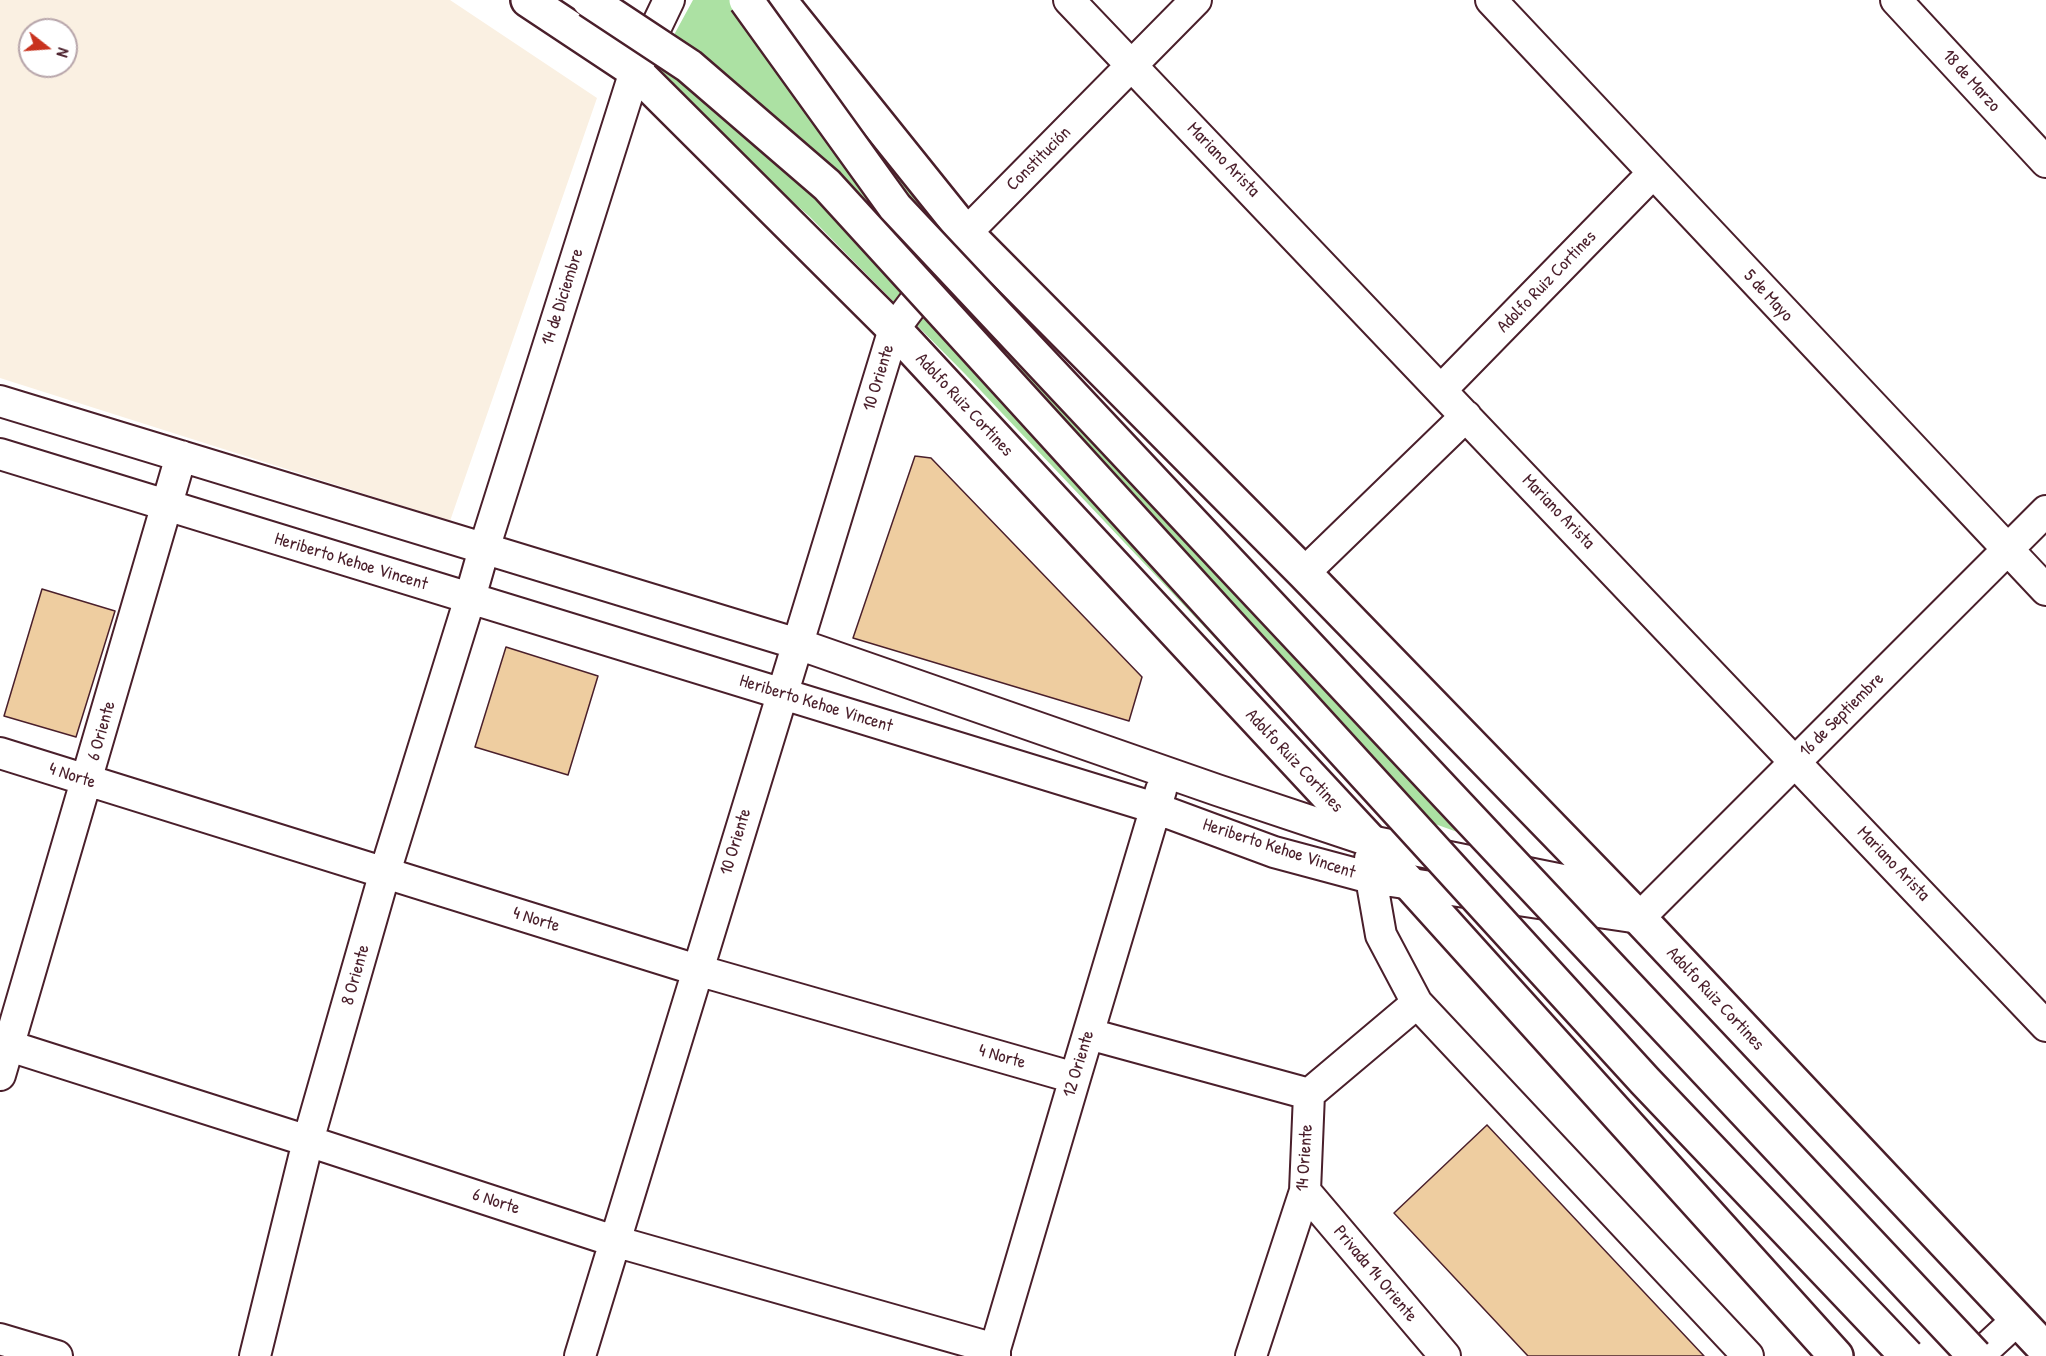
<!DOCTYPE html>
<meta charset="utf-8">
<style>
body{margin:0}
#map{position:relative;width:2046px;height:1356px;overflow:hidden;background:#fff;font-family:"Patrick Hand",sans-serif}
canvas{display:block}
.north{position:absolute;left:18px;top:18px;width:60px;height:60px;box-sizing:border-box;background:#fff;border:2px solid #b7a5aa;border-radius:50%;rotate:107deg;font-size:16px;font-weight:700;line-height:24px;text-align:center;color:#4a1f2b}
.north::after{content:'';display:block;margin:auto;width:21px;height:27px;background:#c8321e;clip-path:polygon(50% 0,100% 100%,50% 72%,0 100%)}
</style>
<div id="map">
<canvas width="2046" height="1356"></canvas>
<div class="north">N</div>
</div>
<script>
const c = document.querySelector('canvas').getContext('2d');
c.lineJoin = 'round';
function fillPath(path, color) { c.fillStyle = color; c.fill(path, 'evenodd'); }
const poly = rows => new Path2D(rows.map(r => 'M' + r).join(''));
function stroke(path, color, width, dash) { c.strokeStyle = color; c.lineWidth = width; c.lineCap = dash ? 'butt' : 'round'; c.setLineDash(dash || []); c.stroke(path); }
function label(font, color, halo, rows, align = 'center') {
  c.font = font + ' "Patrick Hand",sans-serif'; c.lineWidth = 4.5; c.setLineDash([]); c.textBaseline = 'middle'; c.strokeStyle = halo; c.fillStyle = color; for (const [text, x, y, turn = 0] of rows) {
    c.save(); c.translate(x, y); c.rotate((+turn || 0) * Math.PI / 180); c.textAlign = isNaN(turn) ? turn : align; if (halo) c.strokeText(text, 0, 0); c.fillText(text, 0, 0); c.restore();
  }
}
fillPath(poly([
 [0,0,450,0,597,98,450,521,0,378],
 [30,30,66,30,66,66,30,66]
]), '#faf0e2');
fillPath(poly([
 [693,0,752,0,1019,307,1006,323,1502,848,1368,800,965,374,809,216,651,77]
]), '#ace1a3');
const building = poly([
 [915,456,931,458,1142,677,1129,721,853,638,915,456],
 [42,589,115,611,76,737,4,716,42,589],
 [506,647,598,676,568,775,475,747,506,647],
 [1487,1125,1704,1356,1528,1356,1394,1213,1487,1125]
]);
fillPath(building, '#eecda0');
stroke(building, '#4a1f2b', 1.5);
const street = poly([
 [1069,0,2046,1026],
 [1491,0,2046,590],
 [1896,0,2046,162],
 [1441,390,1653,173],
 [0,401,798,644,1217,790,1370,841,1612,890],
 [0,454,1155,808,1274,852,1371,878,1639,918,2046,511],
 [1304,573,1466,416],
 [0,753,697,970,1075,1078],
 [1370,859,1371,878,1381,935,1417,1003,1748,1356],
 [1089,1034,1309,1094],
 [0,1043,308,1141,614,1241,995,1349],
 [0,1075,181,456],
 [1305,1191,1445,1356],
 [0,1339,57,1356],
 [255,1356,308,1141,385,872,470,598,484,549,635,71,669,0],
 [580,1356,894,329,966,233,1196,0],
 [995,1356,995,1349,1075,1078,1161,790],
 [1251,1356,1305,1191,1309,1094,1417,1003],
 [1978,1356,2017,1320]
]);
const secondary = poly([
 [528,0,635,71,894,329,1410,884,1836,1356],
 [779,0,966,233,1304,573,1639,918,2046,1350]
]);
stroke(street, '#4a1f2b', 34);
stroke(secondary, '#4a1f2b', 38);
stroke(street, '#fff', 30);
stroke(secondary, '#fff', 33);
const secondaryBridge = poly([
 [589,0,689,66,827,185,1645,1081,1907,1356],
 [746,0,895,207,1975,1356]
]);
stroke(secondaryBridge, '#4a1f2b', 38, []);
stroke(secondaryBridge, '#fff', 33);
label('18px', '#4a1f2b', '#fff', [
 ["18 de Marzo",1971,81,48],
 ["Constitución",1039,159,-45],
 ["Mariano Arista",1223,160,46],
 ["Adolfo Ruiz Cortines",1547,282,-46],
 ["5 de Mayo",1768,296,47],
 ["14 de Diciembre",563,297,-72],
 ["10 Oriente",879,378,-73],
 ["Adolfo Ruiz Cortines",964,405,47],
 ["Mariano Arista",1558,512,46],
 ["Heriberto Kehoe Vincent",351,562,17],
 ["Heriberto Kehoe Vincent",816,704,17],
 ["16 de Septiembre",1842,715,-45],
 ["6 Oriente",102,731,-74],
 ["Adolfo Ruiz Cortines",1294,761,47],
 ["4 Norte",72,776,18],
 ["10 Oriente",736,842,-73],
 ["Heriberto Kehoe Vincent",1279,849,18],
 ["Mariano Arista",1893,864,46],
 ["4 Norte",536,920,17],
 ["8 Oriente",356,975,-74],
 ["Adolfo Ruiz Cortines",1715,999,47],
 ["4 Norte",1002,1057,16],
 ["12 Oriente",1079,1064,-73],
 ["14 Oriente",1305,1158,-86],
 ["6 Norte",496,1202,18],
 ["Privada 14 Oriente",1375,1274,50]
]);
</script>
